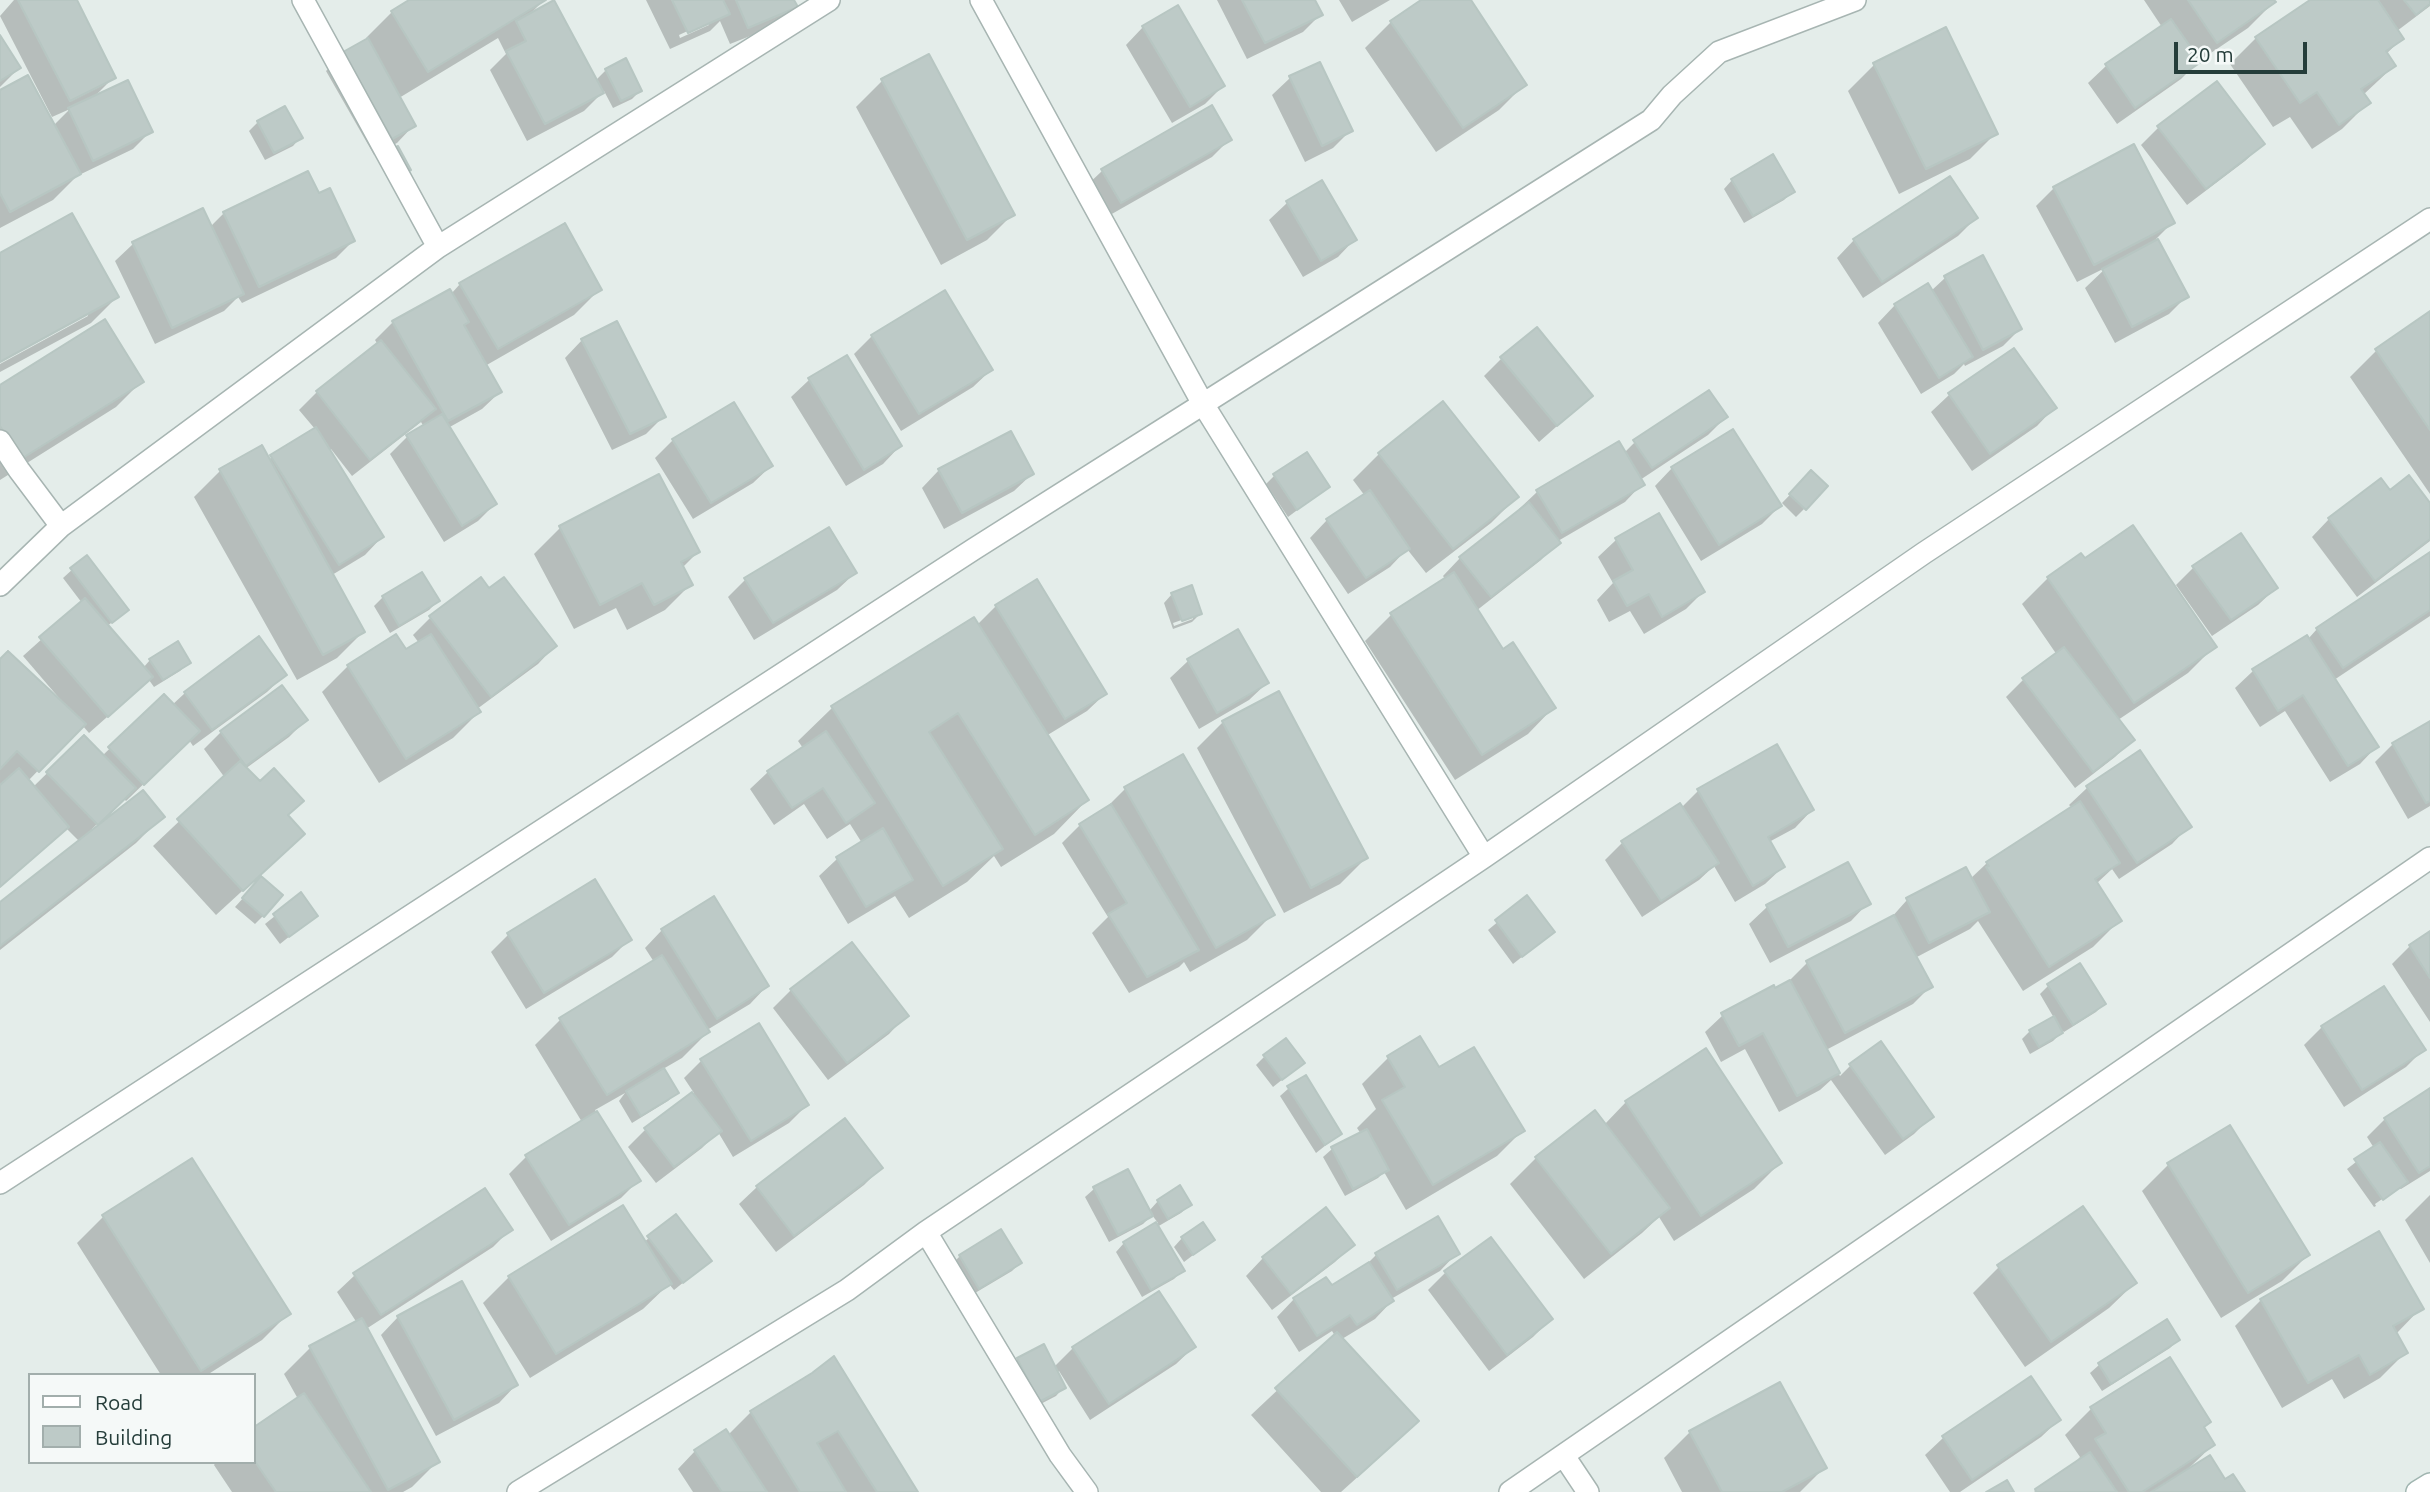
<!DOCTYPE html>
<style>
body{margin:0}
#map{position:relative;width:2430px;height:1492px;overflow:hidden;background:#e4edea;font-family:Ubuntu,sans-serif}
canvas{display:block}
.legend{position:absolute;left:28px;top:1373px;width:228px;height:91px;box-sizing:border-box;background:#f5f9f8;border:2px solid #a2aeac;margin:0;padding:9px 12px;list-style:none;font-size:21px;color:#253d3a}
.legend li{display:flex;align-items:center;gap:14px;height:35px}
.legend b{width:35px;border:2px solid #a2aeac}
.scale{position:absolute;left:2174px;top:42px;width:133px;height:32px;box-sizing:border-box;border:4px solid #253d3a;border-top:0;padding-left:9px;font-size:21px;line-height:24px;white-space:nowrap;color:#253d3a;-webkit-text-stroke:5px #f5f9f8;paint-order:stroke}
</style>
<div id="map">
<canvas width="2430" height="1492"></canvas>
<ul class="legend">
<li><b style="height:9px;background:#fff"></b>Road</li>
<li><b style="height:19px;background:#bdcac7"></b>Building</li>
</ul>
<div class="scale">20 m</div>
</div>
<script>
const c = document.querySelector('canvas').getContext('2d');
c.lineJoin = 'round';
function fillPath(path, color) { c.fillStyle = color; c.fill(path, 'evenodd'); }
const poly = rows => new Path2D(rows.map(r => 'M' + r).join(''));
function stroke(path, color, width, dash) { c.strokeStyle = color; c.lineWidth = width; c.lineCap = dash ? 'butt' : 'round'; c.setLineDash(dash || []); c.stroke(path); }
fillPath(poly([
 [14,0,75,0,114,77,94,97,151,131,133,149,77,176,53,200,0,228,0,92,53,126,70,109,52,117,0,16],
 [413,0,544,0,530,14,595,81,606,70,640,91,632,99,613,108,604,91,584,111,527,141,490,70,506,54,498,38,399,98,414,125,397,143,374,155,326,71,344,54,367,40,366,38,392,12],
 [646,0,793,0,795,7,778,25,730,44,720,21,710,31,670,49],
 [709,21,709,25,680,38,679,35],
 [1217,0,1313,0,1321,14,1303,32,1247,59],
 [1339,0,1390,0,1352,22],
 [1424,0,1469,0,1525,84,1499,110,1436,152,1365,48,1391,22],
 [2144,0,2272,0,2274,2,2248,28,2199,61,2181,79,2117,124,2088,83,2106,66,2162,27],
 [2314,0,2430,0,2430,6,2397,31,2402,39,2386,54,2394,66,2363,95,2368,103,2342,129,2312,149,2290,117,2273,127,2230,64,2256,38],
 [1143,27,1223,86,1205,104,1172,123,1126,45],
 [0,38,19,68,0,87],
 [1319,64,1351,130,1333,148,1305,162,1272,95,1290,78],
 [1874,65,1996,133,1970,159,1899,194,1848,91],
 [882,81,1013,214,987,240,941,265,856,107],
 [284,108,301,137,293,146,265,160,249,131,258,122],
 [1211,108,1230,139,1212,157,1103,219,1084,188,1102,171],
 [2159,127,2263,144,2245,161,2187,205,2141,145],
 [1732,180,1793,191,1784,200,1744,223,1724,189],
 [1321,182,1355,239,1338,257,1303,277,1269,220,1287,203],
 [2054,188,2173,222,2156,239,2187,296,2169,314,2115,343,2085,288,2107,267,2077,282,2036,206],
 [319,196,353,241,336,258,242,303,238,297,224,311,155,344,115,261,133,244,202,211,210,227,224,213],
 [1976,218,1958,236,1863,298,1837,258,1854,240],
 [0,255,117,297,91,323,0,372,0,364,88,316,88,312,0,360],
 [1945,278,2020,329,2003,346,1965,366,1964,364,1954,374,1921,394,1878,323,1895,305,1931,291],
 [460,284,600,289,574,315,485,366,500,392,482,409,448,428,495,504,478,521,444,542,390,454,407,437,424,427,421,422,352,476,331,449,329,451,382,537,365,555,332,575,363,632,337,658,297,680,194,497,220,471,268,460,315,429,299,410,317,392,378,345,375,340,393,322,451,294],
 [2430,314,2430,494,2350,377,2376,351],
 [872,336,991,370,973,387,901,431,854,354],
 [582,340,663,417,646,434,612,450,565,358],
 [2014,350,2054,408,2037,426,1972,471,1931,412,1949,395],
 [1502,358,1591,396,1539,442,1484,376],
 [809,380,900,446,883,464,846,486,791,397],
 [142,381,116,407,0,480,0,387],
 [1443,404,1517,497,1491,523,1426,573,1407,549,1390,567,1348,594,1310,538,1327,520,1365,496,1353,480,1379,454],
 [1726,417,1708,435,1640,480,1642,484,1625,502,1558,541,1541,560,1476,611,1503,651,1553,708,1528,734,1455,780,1365,641,1391,615,1446,580,1443,576,1460,558,1520,511,1519,509,1537,492,1618,443,1624,453,1635,442],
 [673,440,771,466,753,483,693,519,655,458],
 [1672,468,1780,506,1762,524,1701,561,1655,486],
 [939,470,1032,474,1014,491,944,529,922,488],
 [1811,473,1826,487,1796,517,1782,503],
 [1275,475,1328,487,1288,517,1266,484],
 [658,477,698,552,682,568,691,584,665,610,627,630,616,608,574,629,534,554,560,528],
 [2389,493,2430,506,2430,541,2357,597,2312,537,2329,519],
 [1616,540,1703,592,1686,609,1644,634,1630,611,1609,622,1597,600,1613,583,1598,557],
 [2430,554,2430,616,2334,680,2377,746,2360,764,2330,782,2285,711,2260,727,2235,688,2253,671,2307,637,2308,639,2317,629],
 [86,557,118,618,107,626,143,668,150,660,189,663,180,671,154,687,149,680,89,733,82,725,28,781,33,787,84,737,102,756,164,696,172,705,185,693,259,639,285,675,267,692,193,746,189,740,126,801,123,798,92,829,94,831,162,817,136,843,0,950,0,904,80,842,66,828,0,887,0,661,57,700,59,698,23,656,82,603,63,578],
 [2194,567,2276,588,2258,605,2212,636,2176,585],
 [855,573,837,590,754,640,728,597,746,579],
 [421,575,438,601,429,610,390,633,374,606,383,597],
 [2048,578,2214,647,2188,673,2118,720,2133,739,2115,757,2075,788,2006,697,2023,680,2057,655,2022,604],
 [480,579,488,590,555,646,538,664,477,709,479,712,453,738,379,783,322,692,348,666,405,651,419,643,413,635,430,618],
 [1172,594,1200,614,1192,622,1173,629,1164,603],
 [1193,616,1193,619,1174,626,1173,623],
 [996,606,1105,694,1087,711,1046,736,1087,800,1054,834,1001,867,994,856,967,882,909,918,895,896,848,924,819,876,837,859,862,843,850,824,827,839,804,804,774,825,750,789,768,772,803,748,798,741,832,708,973,620,977,625],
 [1238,631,1267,683,1249,700,1199,729,1170,678,1188,661],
 [1278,693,1366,858,1340,884,1284,913,1197,748,1223,722],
 [306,720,289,737,245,769,286,816,277,859,216,915,153,846,225,778,204,749,221,732],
 [2430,723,2430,806,2408,819,2375,762,2393,744],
 [2140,752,2189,826,2172,844,2119,879,2112,869,2096,884,2119,921,2093,947,2023,991,1978,921,1970,929,1915,958,1930,987,1913,1004,1826,1050,1840,1076,1851,1065,1932,1116,1914,1134,1885,1155,1831,1080,1820,1090,1779,1112,1745,1049,1721,1062,1705,1032,1723,1015,1791,982,1790,980,1808,962,1890,919,1907,900,1965,869,1970,879,1987,863,2072,808,2069,805,2087,788],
 [1126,788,1273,914,1247,940,1190,972,1184,962,1179,967,1129,993,1092,933,1108,917,1062,843,1080,825,1102,812],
 [1698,791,1812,810,1795,828,1769,842,1783,867,1765,884,1735,902,1714,866,1699,880,1642,917,1605,860,1622,843,1681,808],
 [1847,864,1868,903,1851,921,1770,963,1749,924,1767,907],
 [253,887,263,916,255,924,235,907],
 [301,895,316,915,280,944,265,924],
 [1527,898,1553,932,1513,964,1488,930],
 [662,930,767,986,750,1004,707,1030,708,1032,682,1058,663,1069,677,1092,668,1101,632,1123,619,1101,625,1093,595,1110,638,1181,621,1198,551,1241,509,1174,526,1157,582,1122,535,1045,561,1019,654,962,645,948],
 [2430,933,2430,1022,2392,964,2410,946],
 [508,935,630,939,612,957,526,1009,491,952],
 [851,944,906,1016,889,1034,828,1080,773,1008,791,990],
 [2080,965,2104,1004,2096,1012,2064,1032,2063,1031,2053,1041,2030,1054,2022,1039,2030,1031,2054,1018,2040,994,2048,986],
 [2322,1027,2423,1050,2406,1067,2344,1107,2304,1045],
 [1420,1039,1438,1069,1523,1130,1497,1156,1406,1210,1384,1172,1378,1178,1345,1196,1323,1157,1332,1149,1361,1134,1357,1128,1376,1109,1362,1084,1388,1058],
 [1264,1057,1303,1063,1273,1087,1256,1065],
 [702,1060,807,1105,789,1123,733,1157,718,1132,702,1148,656,1183,628,1147,645,1130,694,1093,684,1078],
 [1289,1088,1340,1134,1316,1153,1280,1096],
 [2430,1091,2430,1171,2401,1189,2398,1188,2375,1204,2376,1206,2374,1207,2347,1169,2374,1148,2367,1137,2385,1119],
 [1626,1102,1780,1163,1754,1189,1674,1241,1659,1217,1642,1233,1584,1279,1510,1184,1536,1158,1594,1112,1604,1125],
 [2229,1127,2308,1255,2282,1281,2221,1318,2142,1191,2168,1165],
 [191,1161,288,1314,262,1340,207,1375,161,1375,77,1243,103,1217],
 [881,1168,864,1185,776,1252,739,1204,757,1187],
 [1127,1171,1149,1211,1158,1201,1190,1205,1181,1213,1157,1227,1183,1270,1174,1279,1142,1297,1116,1252,1124,1243,1158,1223,1152,1215,1143,1224,1109,1242,1085,1197,1094,1189],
 [2430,1195,2430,1263,2405,1220],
 [676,1217,710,1261,674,1290,669,1284,643,1309,530,1378,483,1303,509,1277,644,1242],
 [510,1230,493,1247,366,1329,438,1461,412,1487,403,1492,232,1492,214,1465,216,1462,254,1462,254,1429,298,1399,284,1374,310,1348,357,1323,337,1292,355,1275],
 [1001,1232,1020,1263,1012,1271,970,1296,951,1265,960,1256],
 [1182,1238,1213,1240,1184,1262,1174,1247],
 [1490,1239,1551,1319,1533,1337,1489,1371,1428,1290,1445,1273],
 [1352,1245,1335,1262,1272,1310,1246,1276,1263,1258],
 [1457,1253,1440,1271,1391,1299,1392,1301,1375,1319,1342,1339,1391,1447,1341,1492,1321,1492,1251,1415,1335,1336,1332,1331,1299,1352,1277,1317,1294,1299,1332,1288,1363,1268,1376,1255],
 [1999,1267,2135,1283,2109,1308,2025,1367,1973,1293],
 [1158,1293,1194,1347,1176,1364,1090,1420,1059,1371,1056,1372,1064,1387,1056,1396,1031,1409,1010,1368,1018,1359,1054,1367,1073,1348],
 [2261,1300,2421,1308,2396,1334,2406,1352,2380,1378,2344,1399,2332,1379,2282,1408,2235,1326],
 [398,1317,516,1385,499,1403,436,1436,381,1335],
 [2166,1321,2178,1340,2170,1348,2102,1391,2090,1373,2099,1365],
 [2031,1379,2059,1420,2041,1437,1960,1492,1950,1492,1925,1455,1943,1438],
 [792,1388,916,1492,693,1492,678,1469,695,1451,728,1435,751,1412],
 [2091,1409,2209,1422,2202,1429,2213,1445,2189,1468,2243,1492,2034,1492,2071,1467,2080,1457,2065,1435],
 [1690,1432,1825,1467,1800,1492,1682,1492,1664,1458]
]), '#0003');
const building = poly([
 [18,0,77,0,116,78,70,101,18,0],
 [409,0,546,0,428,72,391,11,409,0],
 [554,0,604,93,545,124,506,51,526,41,516,21,554,0],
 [672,0,723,0,730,14,688,33,672,0],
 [736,0,794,0,798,7,748,28,736,0],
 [1242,0,1315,0,1323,15,1265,43,1242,0],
 [1421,0,1471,0,1527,85,1463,128,1390,21,1421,0],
 [2188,0,2274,0,2276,2,2217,43,2188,0],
 [2310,0,2378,0,2404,39,2386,51,2396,66,2361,89,2371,103,2339,125,2317,92,2300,103,2255,37,2310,0],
 [2404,0,2430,0,2430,4,2416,15,2404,0],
 [1178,5,1225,86,1190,107,1142,26,1178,5],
 [2171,19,2201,62,2135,108,2105,64,2171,19],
 [1946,27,1998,134,1926,169,1873,63,1946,27],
 [0,35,21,68,0,81,0,35],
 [368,38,416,126,392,139,343,52,368,38],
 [929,54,1015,215,967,240,881,79,929,54],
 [626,58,642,91,621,101,605,69,626,58],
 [1320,62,1353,131,1322,146,1289,76,1320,62],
 [28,75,81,174,10,212,0,193,0,90,28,75],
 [128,80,153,132,93,161,68,108,128,80],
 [2217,81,2265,144,2206,189,2157,126,2217,81],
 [1212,105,1232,140,1121,203,1101,169,1212,105],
 [285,106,303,138,274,153,257,121,285,106],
 [2134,144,2175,223,2094,265,2053,187,2134,144],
 [398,146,411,170,400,175,388,151,398,146],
 [1773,154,1795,192,1753,216,1731,179,1773,154],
 [308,171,319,193,330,188,355,241,259,287,223,212,308,171],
 [1950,176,1978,218,1882,282,1853,239,1950,176],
 [1322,180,1357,240,1321,261,1286,201,1322,180],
 [203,208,244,294,172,328,132,242,203,208],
 [72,213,119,297,0,362,0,253,72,213],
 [565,223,602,290,498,349,459,283,565,223],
 [2158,239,2189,297,2132,327,2102,269,2158,239],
 [1983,255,2022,329,1983,350,1944,276,1983,255],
 [1928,283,1973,357,1939,378,1894,304,1928,283],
 [450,289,469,322,464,325,502,392,448,421,392,321,450,289],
 [945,290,993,370,919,414,871,335,945,290],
 [2430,311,2430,430,2375,349,2430,311],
 [105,319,144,382,21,459,0,426,0,385,105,319],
 [617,321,666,417,630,434,581,339,617,321],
 [1537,327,1593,396,1557,426,1500,357,1537,327],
 [381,340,436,409,370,460,316,391,381,340],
 [2014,348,2057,408,1990,454,1948,393,2014,348],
 [847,355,902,446,864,470,808,378,847,355],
 [1709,390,1728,417,1652,468,1633,440,1709,390],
 [1443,401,1519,497,1453,549,1378,453,1443,401],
 [734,402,773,466,711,503,672,439,734,402],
 [442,414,497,504,462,526,406,435,442,414],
 [316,427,384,537,339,565,270,455,316,427],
 [1733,429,1782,506,1719,545,1671,467,1733,429],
 [1011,431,1034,474,962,513,938,469,1011,431],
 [1619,441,1645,485,1562,533,1536,490,1619,441],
 [262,445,365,632,323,655,219,469,262,445],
 [1307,452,1330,487,1297,510,1273,474,1307,452],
 [1811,470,1828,486,1806,510,1789,494,1811,470],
 [659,474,700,552,681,562,693,585,654,605,642,583,600,605,559,526,659,474],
 [2409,475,2430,503,2430,539,2375,581,2328,518,2381,478,2390,490,2409,475],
 [1370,490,1410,549,1366,578,1326,519,1370,490],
 [1529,502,1561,543,1491,597,1459,557,1529,502],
 [1659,513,1705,592,1662,617,1649,594,1627,606,1613,581,1633,570,1615,538,1659,513],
 [2133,525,2217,647,2134,703,2047,577,2081,553,2085,558,2133,525],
 [829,527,857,573,773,623,744,578,829,527],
 [2241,533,2278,588,2231,620,2192,566,2241,533],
 [2430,552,2430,610,2343,668,2316,628,2430,552],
 [87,555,129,610,112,623,70,568,87,555],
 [422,572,440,601,399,626,382,596,422,572],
 [1454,572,1503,649,1513,642,1556,708,1482,755,1390,613,1454,572],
 [481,577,489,588,504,577,557,646,491,697,429,616,481,577],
 [1037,579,1107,694,1065,719,995,605,1037,579],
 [1192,585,1202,614,1182,621,1171,593,1192,585],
 [85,598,153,677,108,717,39,637,85,598],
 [974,617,1089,800,1035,835,958,713,929,732,1003,849,943,886,831,706,974,617],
 [1238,629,1269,683,1217,713,1187,659,1238,629],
 [396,634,406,649,431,634,481,712,406,759,347,665,396,634],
 [2307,635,2379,747,2348,766,2303,695,2278,711,2252,669,2307,635],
 [259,636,287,675,212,730,184,692,259,636],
 [178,641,191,663,163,680,149,659,178,641],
 [2064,647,2135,740,2093,772,2022,678,2064,647],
 [8,651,86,724,39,772,17,751,0,769,0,659,8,651],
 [282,685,308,720,246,766,220,731,282,685],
 [1279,691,1368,858,1311,888,1222,721,1279,691],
 [164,694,200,731,144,785,108,747,164,694],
 [2430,721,2430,801,2426,803,2392,743,2430,721],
 [826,731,875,803,846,823,823,788,792,808,767,771,826,731],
 [84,735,136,788,98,825,46,772,84,735],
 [1777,744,1814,810,1768,837,1785,867,1753,886,1697,789,1777,744],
 [2140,750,2192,827,2137,863,2086,786,2140,750],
 [1183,754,1275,915,1216,948,1124,787,1183,754],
 [240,761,260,781,274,768,304,801,288,815,305,834,243,891,177,819,240,761],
 [19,768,69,827,0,887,0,785,19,768],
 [143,790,165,817,0,946,0,902,143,790],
 [2080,801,2120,863,2095,879,2122,921,2049,967,1986,867,1989,866,1986,862,2080,801],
 [1680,803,1719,863,1661,901,1621,841,1680,803],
 [1111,804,1199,950,1147,977,1108,914,1127,903,1079,824,1111,804],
 [883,828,913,880,866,907,836,857,883,828],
 [1848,862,1871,904,1788,947,1766,905,1848,862],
 [1966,867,1990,912,1929,943,1906,898,1966,867],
 [261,876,283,895,264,917,242,898,261,876],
 [595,879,632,940,544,993,507,933,595,879],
 [301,892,318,916,289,937,273,914,301,892],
 [1527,895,1555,932,1522,957,1495,920,1527,895],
 [714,896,769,986,717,1019,661,929,714,896],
 [1894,915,1933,987,1845,1033,1806,961,1894,915],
 [2430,931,2430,978,2409,945,2430,931],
 [852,942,909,1016,847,1063,790,989,852,942],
 [662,955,710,1032,607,1095,559,1018,662,955],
 [2080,963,2106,1004,2073,1025,2047,984,2080,963],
 [1790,980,1840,1073,1797,1096,1763,1033,1739,1046,1721,1013,1774,985,1775,988,1790,980],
 [2384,986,2426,1050,2362,1090,2321,1026,2384,986],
 [2054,1016,2063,1033,2039,1047,2029,1030,2054,1016],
 [759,1023,809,1105,751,1141,700,1059,759,1023],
 [1420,1036,1439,1067,1474,1047,1525,1131,1433,1185,1382,1100,1405,1087,1387,1056,1420,1036],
 [1286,1038,1305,1063,1282,1080,1263,1055,1286,1038],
 [1881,1041,1934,1117,1903,1139,1849,1064,1881,1041],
 [1706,1048,1782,1163,1701,1216,1625,1101,1706,1048],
 [664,1068,679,1093,641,1116,626,1091,664,1068],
 [1306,1075,1342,1134,1325,1145,1287,1086,1306,1075],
 [2430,1088,2430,1166,2419,1173,2384,1118,2430,1088],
 [692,1092,722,1131,674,1167,644,1128,692,1092],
 [1595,1110,1670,1208,1611,1254,1535,1157,1595,1110],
 [597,1111,641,1181,569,1225,525,1155,597,1111],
 [845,1118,883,1168,794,1236,756,1186,845,1118],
 [2230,1125,2310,1255,2248,1293,2167,1163,2230,1125],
 [1367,1129,1389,1170,1353,1189,1331,1147,1367,1129],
 [2380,1142,2408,1182,2383,1200,2354,1159,2380,1142],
 [192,1158,291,1314,201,1371,102,1215,192,1158],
 [1128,1169,1153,1216,1118,1235,1093,1187,1128,1169],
 [1180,1185,1192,1205,1168,1219,1157,1200,1180,1185],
 [485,1188,513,1230,381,1315,353,1273,485,1188],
 [623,1205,672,1284,556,1354,508,1276,623,1205],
 [2083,1206,2137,1283,2051,1342,1997,1265,2083,1206],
 [1326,1207,1355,1245,1291,1294,1262,1257,1326,1207],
 [676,1214,712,1261,683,1283,647,1236,676,1214],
 [1438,1216,1460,1254,1397,1290,1375,1253,1438,1216],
 [1156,1222,1185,1271,1151,1290,1123,1242,1156,1222],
 [1203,1222,1215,1240,1193,1255,1181,1237,1203,1222],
 [1001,1229,1022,1263,979,1289,959,1255,1001,1229],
 [2379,1231,2424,1309,2393,1326,2408,1353,2370,1375,2359,1355,2308,1383,2260,1299,2379,1231],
 [1491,1237,1553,1319,1507,1355,1444,1271,1491,1237],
 [1369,1262,1394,1301,1357,1325,1350,1315,1317,1336,1293,1298,1326,1277,1332,1285,1369,1262],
 [462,1281,518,1385,454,1420,397,1316,462,1281],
 [1159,1291,1196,1347,1109,1404,1072,1347,1159,1291],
 [362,1318,440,1462,388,1490,309,1346,362,1318],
 [2167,1319,2180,1340,2111,1384,2098,1363,2167,1319],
 [1337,1332,1419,1421,1357,1477,1275,1388,1337,1332],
 [1044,1344,1066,1388,1039,1402,1017,1358,1044,1344],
 [834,1356,918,1492,877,1492,838,1431,817,1443,846,1492,800,1492,750,1411,812,1373,834,1356],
 [2170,1357,2211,1422,2204,1427,2215,1445,2142,1492,2129,1492,2095,1439,2106,1433,2090,1407,2170,1357],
 [2031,1376,2061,1420,1972,1480,1942,1436,2031,1376],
 [1780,1382,1827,1468,1782,1492,1722,1492,1689,1431,1780,1382],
 [304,1393,371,1492,276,1492,254,1460,254,1427,304,1393],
 [726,1429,767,1492,722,1492,694,1450,726,1429],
 [2090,1452,2117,1492,2036,1492,2035,1489,2090,1452],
 [2210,1455,2225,1479,2233,1474,2245,1492,2151,1492,2210,1455],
 [2007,1480,2014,1492,1986,1492,2007,1480]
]);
fillPath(building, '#bdcac7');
stroke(building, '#b7c6c2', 2);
const street = poly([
 [303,0,438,247],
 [981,0,1203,404,1651,120,1672,95,1719,52,1855,0],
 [0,441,19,470,61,526],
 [0,585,61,526,438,247,829,0],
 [0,1183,974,549,1203,404,1484,857],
 [926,1232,1060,1455,1087,1492],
 [1564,1456,1588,1492],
 [518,1492,847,1290,926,1232,1484,857,1924,553,2430,219],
 [1510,1492,2430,858]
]);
const secondary = poly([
 [2417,1492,2430,1484]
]);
stroke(street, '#a7b5b2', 24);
stroke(secondary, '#a0b5b0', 24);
stroke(street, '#fff', 21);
stroke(secondary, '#fff', 21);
</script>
